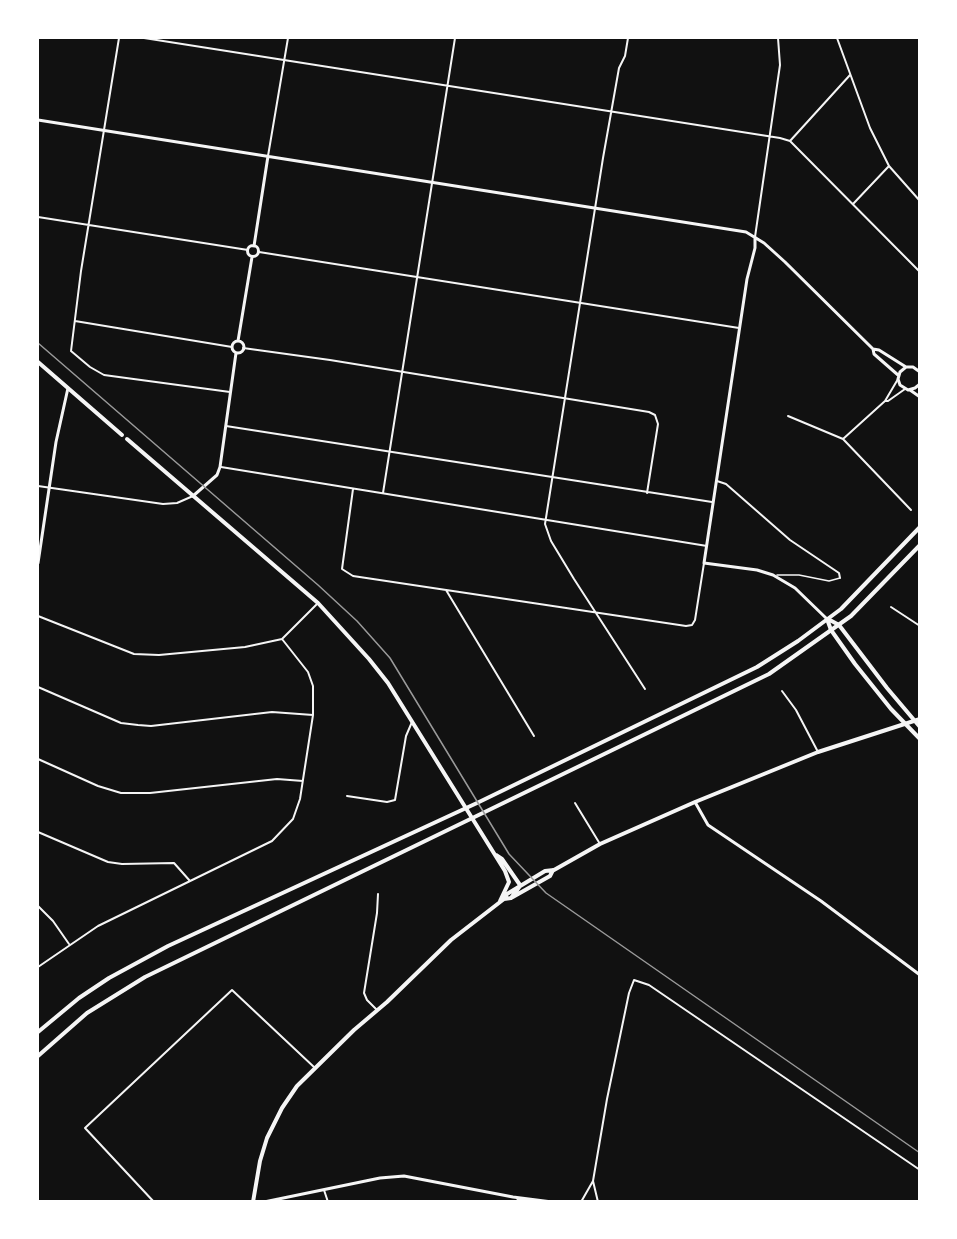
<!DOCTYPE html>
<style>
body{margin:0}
#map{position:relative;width:957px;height:1239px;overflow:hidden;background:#111;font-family:Karla,sans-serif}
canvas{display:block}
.frame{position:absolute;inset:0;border:39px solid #fff;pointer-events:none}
</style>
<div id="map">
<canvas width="957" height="1239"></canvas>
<div class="frame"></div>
</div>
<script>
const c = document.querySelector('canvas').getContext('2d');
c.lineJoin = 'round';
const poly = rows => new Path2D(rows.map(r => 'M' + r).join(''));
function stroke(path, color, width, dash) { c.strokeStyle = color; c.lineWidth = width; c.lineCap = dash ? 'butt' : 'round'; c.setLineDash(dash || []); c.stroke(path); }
stroke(poly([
 [777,575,799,575,829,581,840,578]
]), '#f5f5f5', 1.5);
stroke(poly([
 [119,38,81,271,71,351,90,367,104,375,230,392],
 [144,38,780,138,790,141,920,272],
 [628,38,625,56,619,68,603,158,545,524,551,541,574,579,645,689],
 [837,38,870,128,889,166,920,201],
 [790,141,850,75],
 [268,156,288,38],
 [853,204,889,166],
 [38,217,248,250],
 [755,237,780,65,778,38],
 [259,252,739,328],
 [75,321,232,347],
 [243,348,330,360,649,412,655,415,658,424,647,493],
 [885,401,898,379],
 [788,416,843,439,911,510],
 [226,426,712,502],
 [843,439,885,401,888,401,905,389],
 [221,467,707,546],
 [717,481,726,484,790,540,839,573,840,578],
 [38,486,163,504,177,503,193,496],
 [353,489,342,569,353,576,686,626,692,625,695,620,704,563],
 [383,493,455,38],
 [446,590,534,736],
 [891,607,920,626],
 [38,616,134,654,159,655,245,647,282,639,318,603],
 [38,687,121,723,138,725,151,726,272,712,313,715],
 [782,691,796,710,818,752],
 [38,759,98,786,121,793,150,793,277,779,303,781],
 [347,796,387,802,395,800,406,736,412,722],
 [575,803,600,844],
 [38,832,108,862,122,864,174,863,190,881],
 [38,906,53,921,69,944],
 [38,967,98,926,272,841,293,819,300,799,313,715,313,686,308,672,282,639],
 [377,1010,367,1000,364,993,377,913,378,894],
 [593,1181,598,1202],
 [324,1190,328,1202],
 [154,1202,85,1128,232,990,315,1068],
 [581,1202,593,1181,607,1099,629,993,634,980,649,985,920,1170]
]), '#f5f5f5', 2);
stroke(poly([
 [38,120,746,232,764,243,785,262,873,349,874,354,898,375],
 [755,237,755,248,747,279,704,563,757,570,773,575,795,588,827,619],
 '247.5 251a5.5 5.5 0 1 1 11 0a5.5 5.5 0 1 1-11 0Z',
 [254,246,268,156],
 [238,341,252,257],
 '232 347a6 6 0 1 1 12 0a6 6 0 1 1-12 0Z',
 [873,349,879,350,906,367],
 [920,372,913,367,906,367,900,372,898,379,900,385,908,390,915,388,920,384],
 [910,390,920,397],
 [193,496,217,475,220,467,236,353],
 [38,563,56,442,68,388],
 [695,802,708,825,821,901,920,975],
 [518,1199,525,1202],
 [264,1202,380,1178,404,1176,513,1197,552,1202],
 [582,1202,593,1202]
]), '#f5f5f5', 3);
stroke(poly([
 [38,362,122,435],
 [127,439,318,603,369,659,388,683,505,871,509,882,500,901],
 [496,855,502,859,520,885],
 [511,898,520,886],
 [504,899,511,898,550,876,553,870],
 [253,1202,260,1161,267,1138,282,1108,297,1086,354,1030,387,1002,451,940,504,899,507,894,545,871,554,870,600,844,695,802,818,752,920,719]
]), '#f5f5f5', 4);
stroke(poly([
 [827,619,831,630,855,664,891,709,920,739],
 [828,619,839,625,887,688,920,727]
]), '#f5f5f5', 4);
stroke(poly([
 [38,1032,79,998,109,978,168,946,477,803,757,667,798,641,841,609,920,527],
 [38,1056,87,1013,145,977,769,674,851,616,920,545]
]), '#f5f5f5', 4);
stroke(poly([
 [38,343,318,585,357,621,390,658,509,854,546,893,920,1153]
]), '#9a9a9a', 1.5);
</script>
